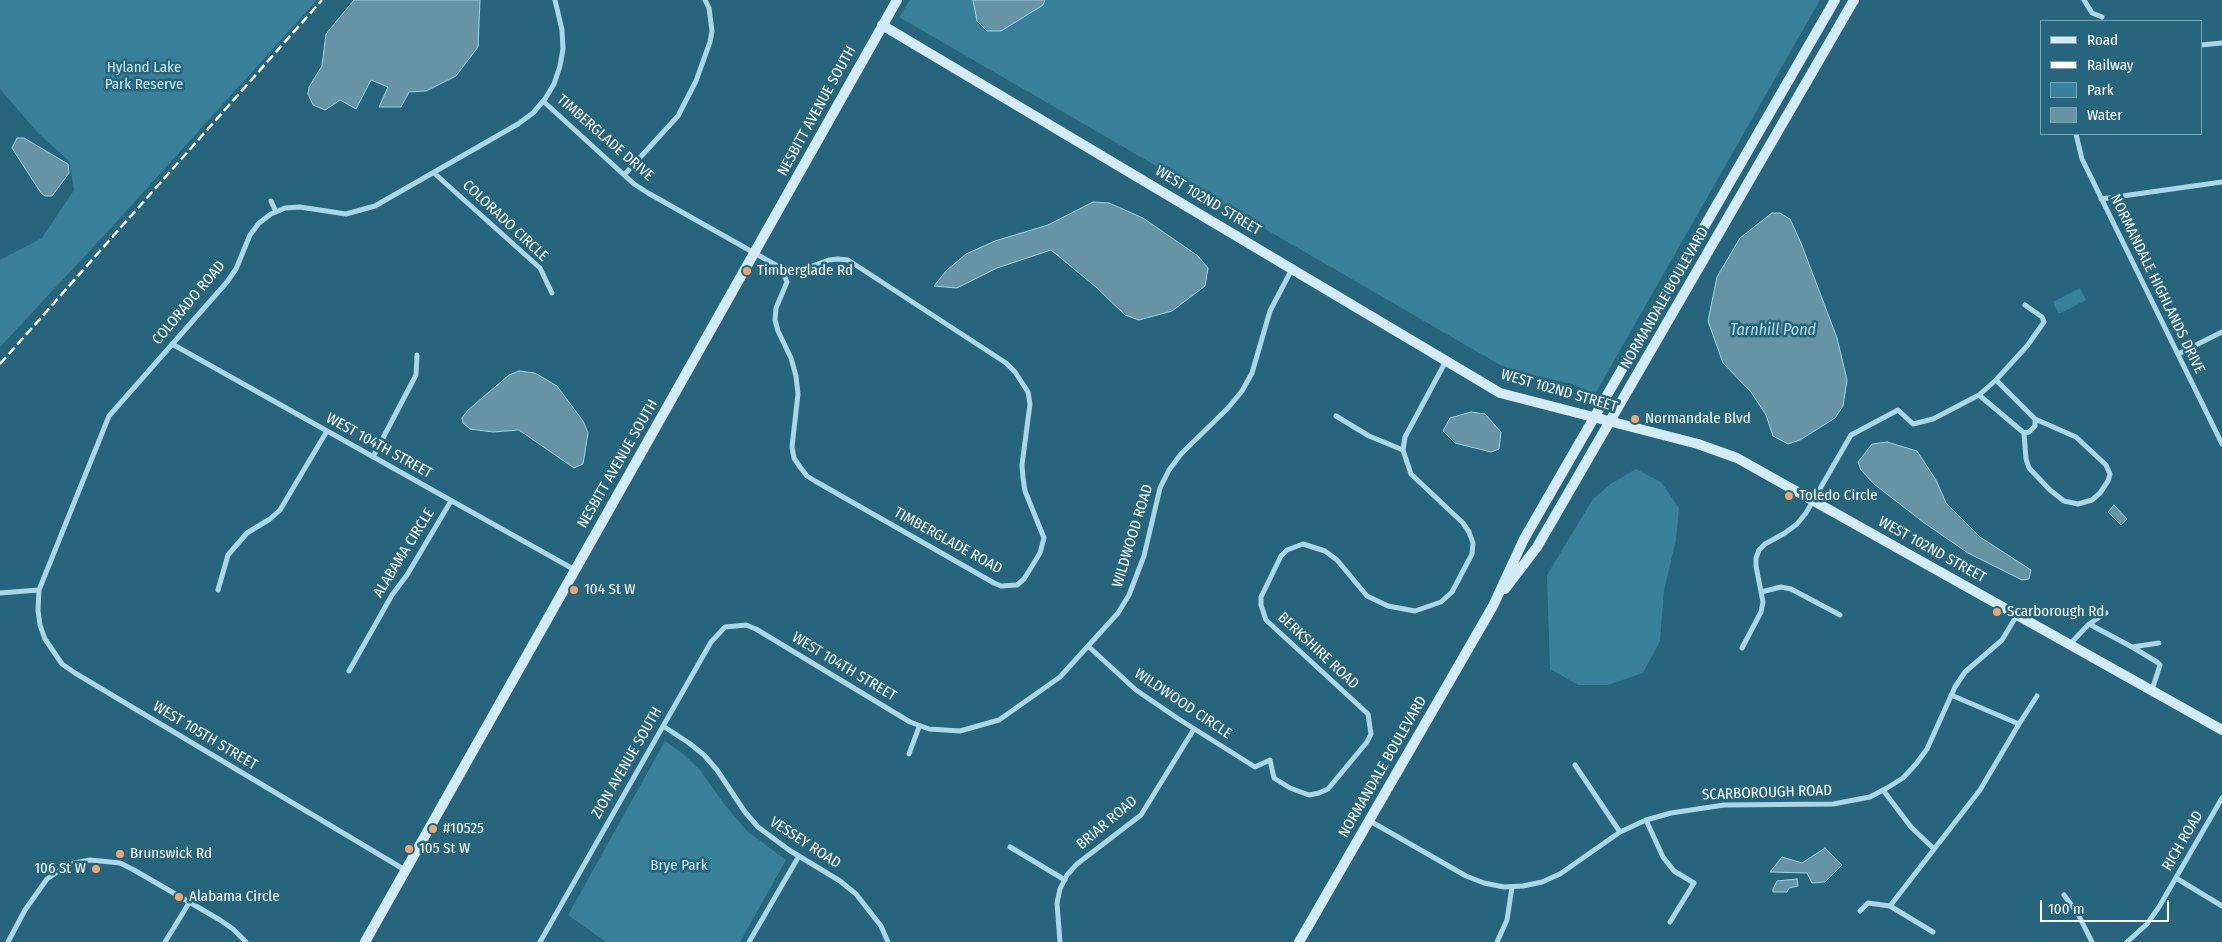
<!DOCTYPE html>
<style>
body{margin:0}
#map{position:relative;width:2222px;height:942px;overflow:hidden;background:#26657c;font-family:"Fira Sans Condensed",sans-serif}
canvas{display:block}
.legend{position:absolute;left:2040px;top:20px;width:162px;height:115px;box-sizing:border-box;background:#26657c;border:1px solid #7da3b0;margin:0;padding:6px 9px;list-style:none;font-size:15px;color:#fff}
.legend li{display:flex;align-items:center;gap:10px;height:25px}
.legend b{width:25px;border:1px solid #7da3b0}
.scale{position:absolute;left:2040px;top:900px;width:129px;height:22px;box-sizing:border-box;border:2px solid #fff;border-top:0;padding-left:6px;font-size:15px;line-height:18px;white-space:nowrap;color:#fff;-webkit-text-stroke:4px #26657c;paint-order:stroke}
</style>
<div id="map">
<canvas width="2222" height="942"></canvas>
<ul class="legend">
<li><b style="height:6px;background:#d3ebf5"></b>Road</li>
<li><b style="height:6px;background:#fff"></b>Railway</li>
<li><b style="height:14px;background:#39819a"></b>Park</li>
<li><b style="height:14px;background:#6794a4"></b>Water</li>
</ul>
<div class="scale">100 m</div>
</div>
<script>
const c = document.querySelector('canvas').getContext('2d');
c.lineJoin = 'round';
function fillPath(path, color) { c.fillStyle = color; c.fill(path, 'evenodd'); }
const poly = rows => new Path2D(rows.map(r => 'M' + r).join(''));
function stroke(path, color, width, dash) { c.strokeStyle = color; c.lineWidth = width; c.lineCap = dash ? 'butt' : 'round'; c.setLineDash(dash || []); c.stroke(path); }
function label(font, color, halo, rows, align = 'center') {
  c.font = font + ' "Fira Sans Condensed",sans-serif'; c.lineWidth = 5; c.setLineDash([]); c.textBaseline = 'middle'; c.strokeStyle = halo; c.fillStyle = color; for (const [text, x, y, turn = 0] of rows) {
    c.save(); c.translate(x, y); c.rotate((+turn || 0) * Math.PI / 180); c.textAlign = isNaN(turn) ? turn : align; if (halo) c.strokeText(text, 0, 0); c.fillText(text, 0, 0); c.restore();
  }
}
fillPath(poly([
 [0,0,317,0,110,229,0,347,0,260,42,238,74,190,69,161,38,133,0,89],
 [910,0,1820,0,1595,394,1572,384,1507,369,899,17],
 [2080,288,2086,300,2059,314,2053,302],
 [1636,469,1661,482,1679,508,1676,540,1664,590,1660,641,1643,673,1608,685,1578,685,1550,669,1547,575,1593,499,1612,483],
 [665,741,681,752,700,770,724,804,748,832,786,860,740,942,606,942,568,915]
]), '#39819a');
const water = poly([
 [354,0,480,0,478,47,456,76,426,91,409,92,401,107,379,107,388,87,371,80,356,109,340,100,325,110,313,105,308,94,309,87,322,66,326,34,354,0],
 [973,0,1045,0,1043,5,1001,31,987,31,977,21,973,0],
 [17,138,24,138,68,164,69,173,52,196,45,196,41,193,12,148,17,138],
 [1093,202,1109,203,1143,218,1198,256,1208,268,1205,286,1172,311,1139,320,1125,315,1096,287,1051,250,997,268,957,288,934,286,947,270,966,254,995,241,1048,225,1093,202],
 [1772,213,1780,213,1790,219,1801,243,1837,338,1847,380,1843,406,1835,418,1800,440,1788,444,1773,436,1766,415,1751,392,1723,363,1708,321,1717,277,1740,238,1772,213],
 [519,371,535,373,557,386,583,421,588,433,583,464,574,468,519,430,493,432,470,429,463,423,462,418,468,410,509,375,519,371],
 [1471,412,1485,414,1501,432,1499,449,1491,452,1455,443,1443,431,1450,418,1471,412],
 [1887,442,1917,451,1936,480,1946,503,1980,537,2031,570,2029,579,2022,580,1968,553,1923,522,1874,484,1861,470,1858,462,1872,444,1887,442],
 [2114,505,2127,519,2121,525,2108,512,2114,505],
 [1825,848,1842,865,1825,882,1812,883,1807,873,1770,872,1782,857,1802,863,1825,848],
 [1797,879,1798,886,1789,888,1787,892,1773,892,1773,889,1777,881,1797,879]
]);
fillPath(water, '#6794a4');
stroke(water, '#9fd4e5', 1);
stroke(poly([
 [2084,0,2092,13,2102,17],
 [2201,45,2222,43],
 [543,101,634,184,648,193,781,268,801,270,829,260,838,259,848,260,1006,363,1015,372,1028,392,1030,404,1022,465,1023,478,1025,491,1044,538,1040,553,1024,579,1017,585,1001,586,994,583,815,481,807,476,800,467,794,458,792,447,798,394,796,376,791,358,778,331,775,320,776,308,787,282,781,268],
 [2076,134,2082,159,2222,444],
 [434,173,540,268,552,293],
 [624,175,678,116,696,81,710,42,712,31,709,8,705,0],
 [2101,199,2222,182],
 [271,201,276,212],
 [172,344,575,570],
 [2178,354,2222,332],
 [1979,395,1996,380],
 [1336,416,1369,436,1403,450],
 [2024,433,2026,459,2029,468,2050,490,2064,501,2078,504,2092,500,2100,493,2108,481,2110,474,2106,465,2076,437,2035,419],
 [373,457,416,375,417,355],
 [218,590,228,555,247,533,270,519,280,510,327,431],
 [1761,592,1781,587,1791,589,1840,615],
 [0,593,39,590],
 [2089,624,2106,613],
 [2070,644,2089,624,2132,647,2157,662,2160,665,2152,690],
 [1089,647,1136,690,1177,718,1255,767,1270,760,1274,778,1290,788,1309,795,1319,793,1328,789,1367,742,1371,734,1368,714,1266,620,1261,605,1261,597,1281,556,1287,550,1303,544,1325,551,1337,560,1367,596,1388,606,1415,611,1441,602,1452,592,1472,554,1473,543,1469,532,1463,523,1411,474,1403,450,1405,437,1446,361],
 [2132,647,2159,643],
 [1742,648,1761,612,1763,602,1756,566,1756,558,1759,550,1765,544,1785,533,1797,524,1806,513,1851,435,1898,410,1913,424,1933,419,1979,395,2024,433,2029,432,2035,426,2035,419,1996,380,2027,346,2044,322,2042,317,2025,305],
 [349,671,392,595,407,575,451,501],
 [2019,724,2037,696],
 [663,726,689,743,704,755,717,770,745,812,758,827,789,850,840,881,856,894,881,926,888,942],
 [909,754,919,727],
 [1575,765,1620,832],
 [1883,790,1911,827,1934,849],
 [1646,820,1663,857,1674,871,1694,883,1670,922],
 [1370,821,1466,876,1484,883,1504,887,1523,886,1542,882,1560,874,1620,832,1646,820,1671,813,1724,805,1833,804,1870,797,1887,788,1903,778,1916,764,1927,749,1955,687,1965,672,2002,640,2017,615],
 [1010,847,1065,880],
 [405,870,75,673,62,664,45,639,40,625,38,610,39,590,109,416,227,282,236,269,250,235,259,223,271,214,285,208,300,207,346,214,375,206,518,124,533,113,545,99,554,84,560,66,563,49,562,30,555,0],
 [2176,878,2222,906],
 [2064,895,2078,914,2092,942],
 [1890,906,1980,790,2019,724,1951,695],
 [1860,911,1868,903,1890,906,1933,932],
 [8,942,25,910,47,879,60,870,74,863,90,860,120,863,134,870,220,920,233,929,246,942],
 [165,942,189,903],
 [540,942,711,642,725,627,746,625,756,629,910,722,929,729,960,731,999,720,1060,677,1118,613,1129,595,1144,556,1160,488,1169,470,1181,454,1228,408,1242,391,1252,373,1270,311,1292,269],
 [749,942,799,856],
 [1060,942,1057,903,1060,889,1067,875,1077,864,1141,815,1194,729],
 [1497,942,1507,920,1512,887],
 [2127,942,2147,924,2159,907,2222,798]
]), '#aad6e5', 5);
stroke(poly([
 [882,25,1500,393,1698,444,1737,458,2222,730],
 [1505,589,1537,547,1854,0],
 [365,942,897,0],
 [1299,942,1493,606,1524,539,1835,0]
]), '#d3ebf5', 10);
stroke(poly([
 [0,364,322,0]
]), '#fff', 2.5, [9, 4]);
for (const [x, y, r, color] of [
 [747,271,5,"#eda46f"],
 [1635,419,5,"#eda46f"],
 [1789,496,5,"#eda46f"],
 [574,590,5,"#eda46f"],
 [1997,612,5,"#eda46f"],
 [433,829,5,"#eda46f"],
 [409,849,5,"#eda46f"],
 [120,854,5,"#eda46f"],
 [96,869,5,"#eda46f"],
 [179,897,5,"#eda46f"]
]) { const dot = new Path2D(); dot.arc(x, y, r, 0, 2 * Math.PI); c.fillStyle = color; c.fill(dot); stroke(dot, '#26657c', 2); }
label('15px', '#cdeaf4', '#26657c', [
 ["Hyland Lake",144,68],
 ["Park Reserve",144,85],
 ["Brye Park",679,866]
]);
label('15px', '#fff', '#26657c', [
 ["NESBITT AVENUE SOUTH",817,111,-61],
 ["TIMBERGLADE DRIVE",605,138,41],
 ["WEST 102ND STREET",1208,201,31],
 ["COLORADO CIRCLE",505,221,43],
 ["NORMANDALE HIGHLANDS DRIVE",2157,284,64],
 ["NORMANDALE BOULEVARD",1665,298,-60],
 ["COLORADO ROAD",189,303,-50],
 ["WEST 102ND STREET",1559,391,16],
 ["WEST 104TH STREET",379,446,29],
 ["NESBITT AVENUE SOUTH",618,464,-60],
 ["WILDWOOD ROAD",1133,536,-73],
 ["TIMBERGLADE ROAD",948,541,29],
 ["WEST 102ND STREET",1932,550,29],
 ["ALABAMA CIRCLE",404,553,-58],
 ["BERKSHIRE ROAD",1318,651,43],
 ["WEST 104TH STREET",844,667,31],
 ["WILDWOOD CIRCLE",1183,704,34],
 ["WEST 105TH STREET",205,736,31],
 ["ZION AVENUE SOUTH",627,763,-60],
 ["NORMANDALE BOULEVARD",1383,767,-60],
 ["SCARBOROUGH ROAD",1767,793,-2],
 ["BRIAR ROAD",1107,823,-40],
 ["RICH ROAD",2183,841,-60],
 ["VESSEY ROAD",805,843,33]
]);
label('15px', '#fff', '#26657c', [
 ["Timberglade Rd",757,271],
 ["Normandale Blvd",1645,419],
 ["Toledo Circle",1799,496],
 ["104 St W",584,590],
 ["Scarborough Rd",2007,612],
 ["#10525",443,829],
 ["105 St W",419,849],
 ["Brunswick Rd",130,854],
 ["106 St W",86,869,"right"],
 ["Alabama Circle",189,897]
], 'left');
label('italic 16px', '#b6dfec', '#26657c', [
 ["Tarnhill Pond",1773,331]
]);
</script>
